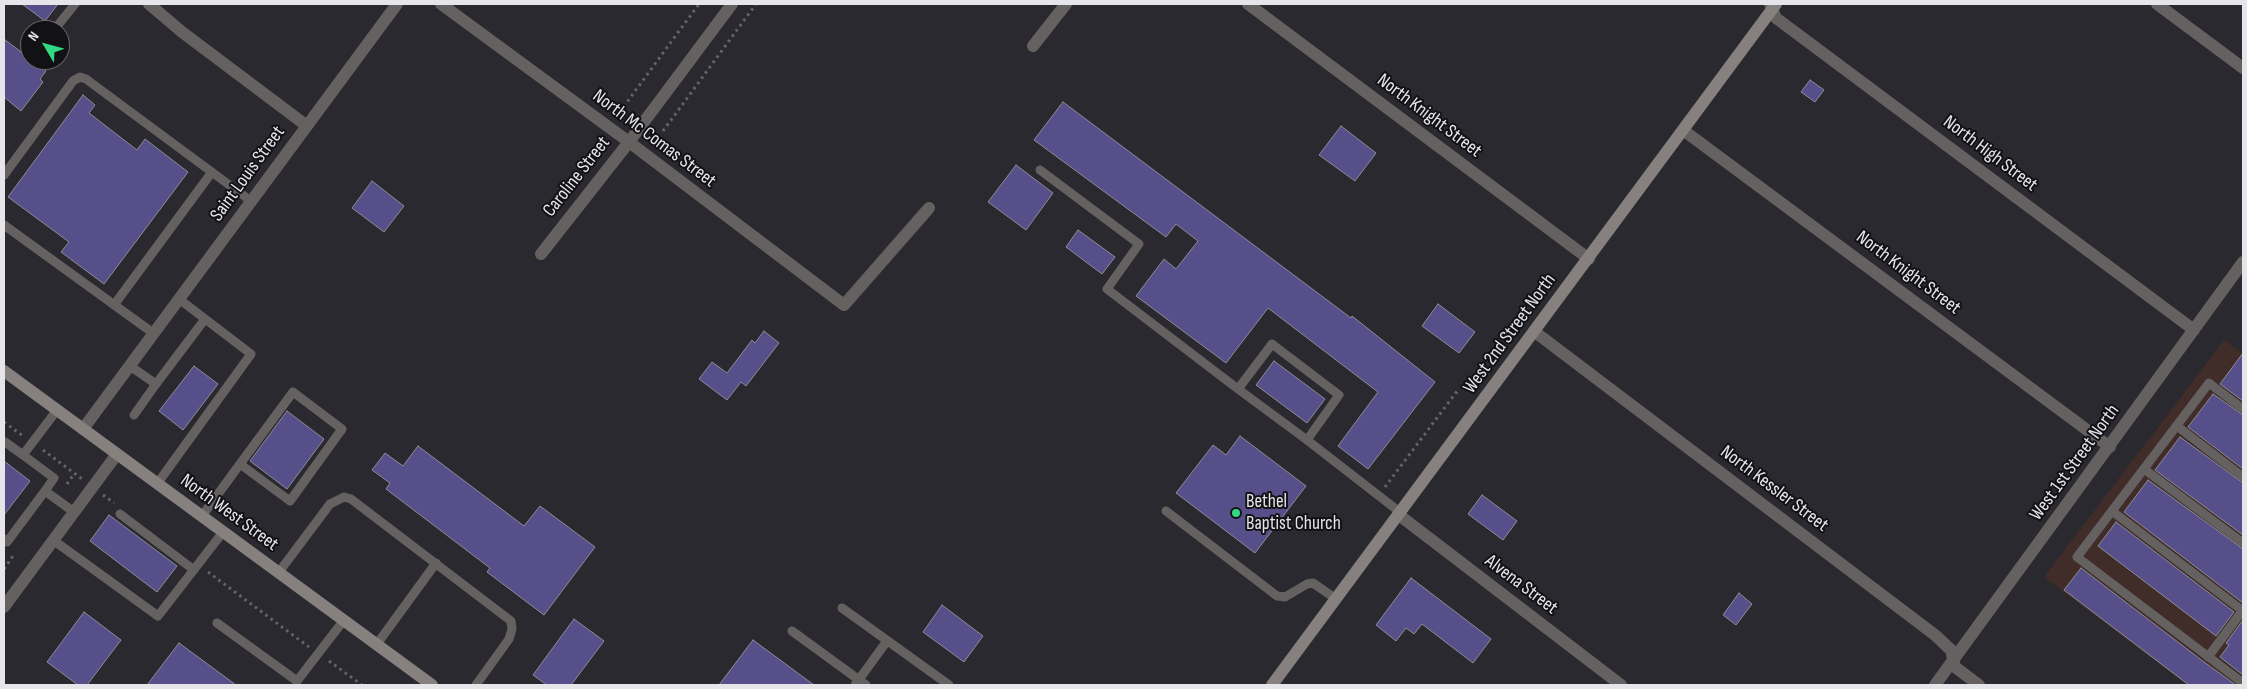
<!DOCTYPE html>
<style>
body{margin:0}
#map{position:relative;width:2247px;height:689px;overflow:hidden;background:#2a292f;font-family:"Sofia Sans Condensed",sans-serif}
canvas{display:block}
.frame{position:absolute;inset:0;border:5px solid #e6e6ea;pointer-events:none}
.north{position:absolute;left:20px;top:20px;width:50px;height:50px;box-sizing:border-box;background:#121215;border:1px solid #67676a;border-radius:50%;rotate:307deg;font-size:14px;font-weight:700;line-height:20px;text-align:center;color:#e6e6ea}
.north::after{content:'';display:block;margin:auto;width:18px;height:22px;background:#32d882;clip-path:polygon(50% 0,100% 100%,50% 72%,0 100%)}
</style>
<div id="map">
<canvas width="2247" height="689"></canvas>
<div class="frame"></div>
<div class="north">N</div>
</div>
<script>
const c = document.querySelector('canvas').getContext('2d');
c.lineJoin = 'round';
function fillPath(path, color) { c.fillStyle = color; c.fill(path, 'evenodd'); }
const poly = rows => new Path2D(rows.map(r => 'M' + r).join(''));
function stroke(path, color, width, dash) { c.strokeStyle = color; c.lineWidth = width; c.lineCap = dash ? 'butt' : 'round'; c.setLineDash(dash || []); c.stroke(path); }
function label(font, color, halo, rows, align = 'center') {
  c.font = font + ' "Sofia Sans Condensed",sans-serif'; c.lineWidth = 4; c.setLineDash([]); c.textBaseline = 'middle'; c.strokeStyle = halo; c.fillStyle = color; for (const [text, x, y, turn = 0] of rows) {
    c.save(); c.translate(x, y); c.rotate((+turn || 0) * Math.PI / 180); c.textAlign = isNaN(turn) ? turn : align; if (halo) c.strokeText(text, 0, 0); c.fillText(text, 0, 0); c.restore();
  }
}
fillPath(poly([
 [2224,340,2243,354,2243,685,2187,685,2044,577]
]), '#402c29');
const building = poly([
 [22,4,58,4,45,21,22,4],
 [4,39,46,71,40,79,43,82,21,111,4,97,4,39],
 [1810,80,1824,90,1815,102,1801,92,1810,80],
 [83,95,95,105,89,113,137,150,145,139,188,172,104,284,61,252,69,242,8,197,83,95],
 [1063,102,1351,318,1352,316,1435,382,1368,469,1338,446,1378,392,1268,308,1226,363,1136,296,1164,259,1176,269,1198,241,1176,224,1166,237,1034,140,1063,102],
 [1341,126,1376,153,1355,181,1319,155,1341,126],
 [1016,165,1053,193,1026,230,988,202,1016,165],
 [372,181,404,206,384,232,352,208,372,181],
 [1078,230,1115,257,1102,274,1066,247,1078,230],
 [1438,304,1475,332,1459,353,1422,326,1438,304],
 [764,331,779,343,746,386,741,382,727,400,699,379,712,362,727,373,752,340,755,343,764,331],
 [2243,353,2243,401,2220,384,2243,353],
 [1274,361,1325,399,1307,423,1256,385,1274,361],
 [194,366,218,384,183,430,159,411,194,366],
 [2213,394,2243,415,2243,469,2188,427,2213,394],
 [287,411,324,439,287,489,250,461,287,411],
 [1240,436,1306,486,1255,553,1176,493,1213,445,1226,455,1240,436],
 [2180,437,2243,483,2243,535,2155,470,2180,437],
 [418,446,524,526,540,506,595,547,544,615,487,572,490,568,386,489,390,483,372,470,385,453,403,466,418,446],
 [4,461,30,481,4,515,4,461],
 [2148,480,2243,549,2243,603,2124,512,2148,480],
 [1482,495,1517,521,1503,540,1468,514,1482,495],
 [109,515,177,566,157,592,90,541,109,515],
 [2116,522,2234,612,2216,636,2098,546,2116,522],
 [2081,568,2204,662,2236,685,2189,685,2064,590,2081,568],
 [1411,578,1491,639,1473,663,1422,624,1414,634,1406,628,1396,641,1376,625,1411,578],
 [1739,593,1752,604,1736,625,1723,615,1739,593],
 [942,605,983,636,964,662,923,632,942,605],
 [84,612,121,640,87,685,78,685,47,662,84,612],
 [574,619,604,641,571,685,547,685,533,675,574,619],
 [2243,620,2243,675,2220,657,2229,645,2226,643,2243,620],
 [753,640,814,685,719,685,753,640],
 [179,643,236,685,147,685,179,643]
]);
fillPath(building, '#574f8a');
stroke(building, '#8d8d95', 1);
stroke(poly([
 [616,117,699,4],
 [663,131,756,4],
 [4,422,23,436],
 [43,450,82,479],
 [67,484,74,474],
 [1385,487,1458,390],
 [103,495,114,503],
 [4,569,15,553],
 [208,572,309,647],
 [329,661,362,685]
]), '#65656a', 3, [2.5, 4]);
stroke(poly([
 [54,30,75,4],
 [1040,170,1139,244,1107,289,1238,389,1272,344,1339,395,1307,440,1401,513],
 [4,175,73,81,80,77,86,79,251,201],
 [4,225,153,333],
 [114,305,212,172],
 [130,366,156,384,205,319],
 [1238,389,1307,440],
 [2243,409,2209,383,2077,557,2243,683],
 [134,415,156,384],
 [2177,426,2243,477],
 [4,443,5,442,23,455,57,410],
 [23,455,54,478,45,491],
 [2144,469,2243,543],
 [157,484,251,354,179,299],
 [1166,511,1277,596,1285,597,1307,584,1313,583,1336,599],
 [2112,511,2243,611],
 [120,514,194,570],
 [202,516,240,464,293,392,342,429,290,501,240,464],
 [4,539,7,542,45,491,74,512],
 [53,540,158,616,223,532],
 [279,572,330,504,344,497,351,499,511,621,512,629,509,639,476,685],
 [842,608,949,685],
 [217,623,297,681,344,620],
 [792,631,866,685],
 [377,644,436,563],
 [2208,657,2243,610],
 [855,685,887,641]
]), '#656161', 9);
stroke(poly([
 [149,4,182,32,307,126],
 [441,4,629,142,844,305,929,208],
 [1248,4,1589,259],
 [1770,4,1776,18,2194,330],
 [2157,4,2243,68],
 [1033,46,1066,4],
 [1683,130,2110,447],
 [541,254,629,142,732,4],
 [1535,332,1935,635,1951,650,1955,667,1979,685],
 [83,429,397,4],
 [1399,515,1621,685],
 [4,607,117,454],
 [1935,685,2243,262]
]), '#656161', 12);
stroke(poly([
 [4,371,432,685],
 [1272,685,1776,4]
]), '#86807f', 12);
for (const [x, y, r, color] of [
 [1236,513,5,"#32d882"]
]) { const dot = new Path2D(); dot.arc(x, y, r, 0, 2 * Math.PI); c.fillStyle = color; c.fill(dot); stroke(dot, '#121215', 2); }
label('19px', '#e6e6ea', '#121215', [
 ["North Knight Street",1429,116,37],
 ["North Mc Comas Street",654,139,37],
 ["North High Street",1990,154,37],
 ["Saint Louis Street",248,174,-54],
 ["Caroline Street",577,177,-52],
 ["North Knight Street",1908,273,37],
 ["West 2nd Street North",1510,334,-54],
 ["West 1st Street North",2075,463,-54],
 ["North Kessler Street",1774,489,37],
 ["North West Street",229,513,36],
 ["Alvena Street",1521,585,37]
]);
label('19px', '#e6e6ea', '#121215', [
 ["Bethel",1246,502],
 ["Baptist Church",1246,524]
], 'left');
</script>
